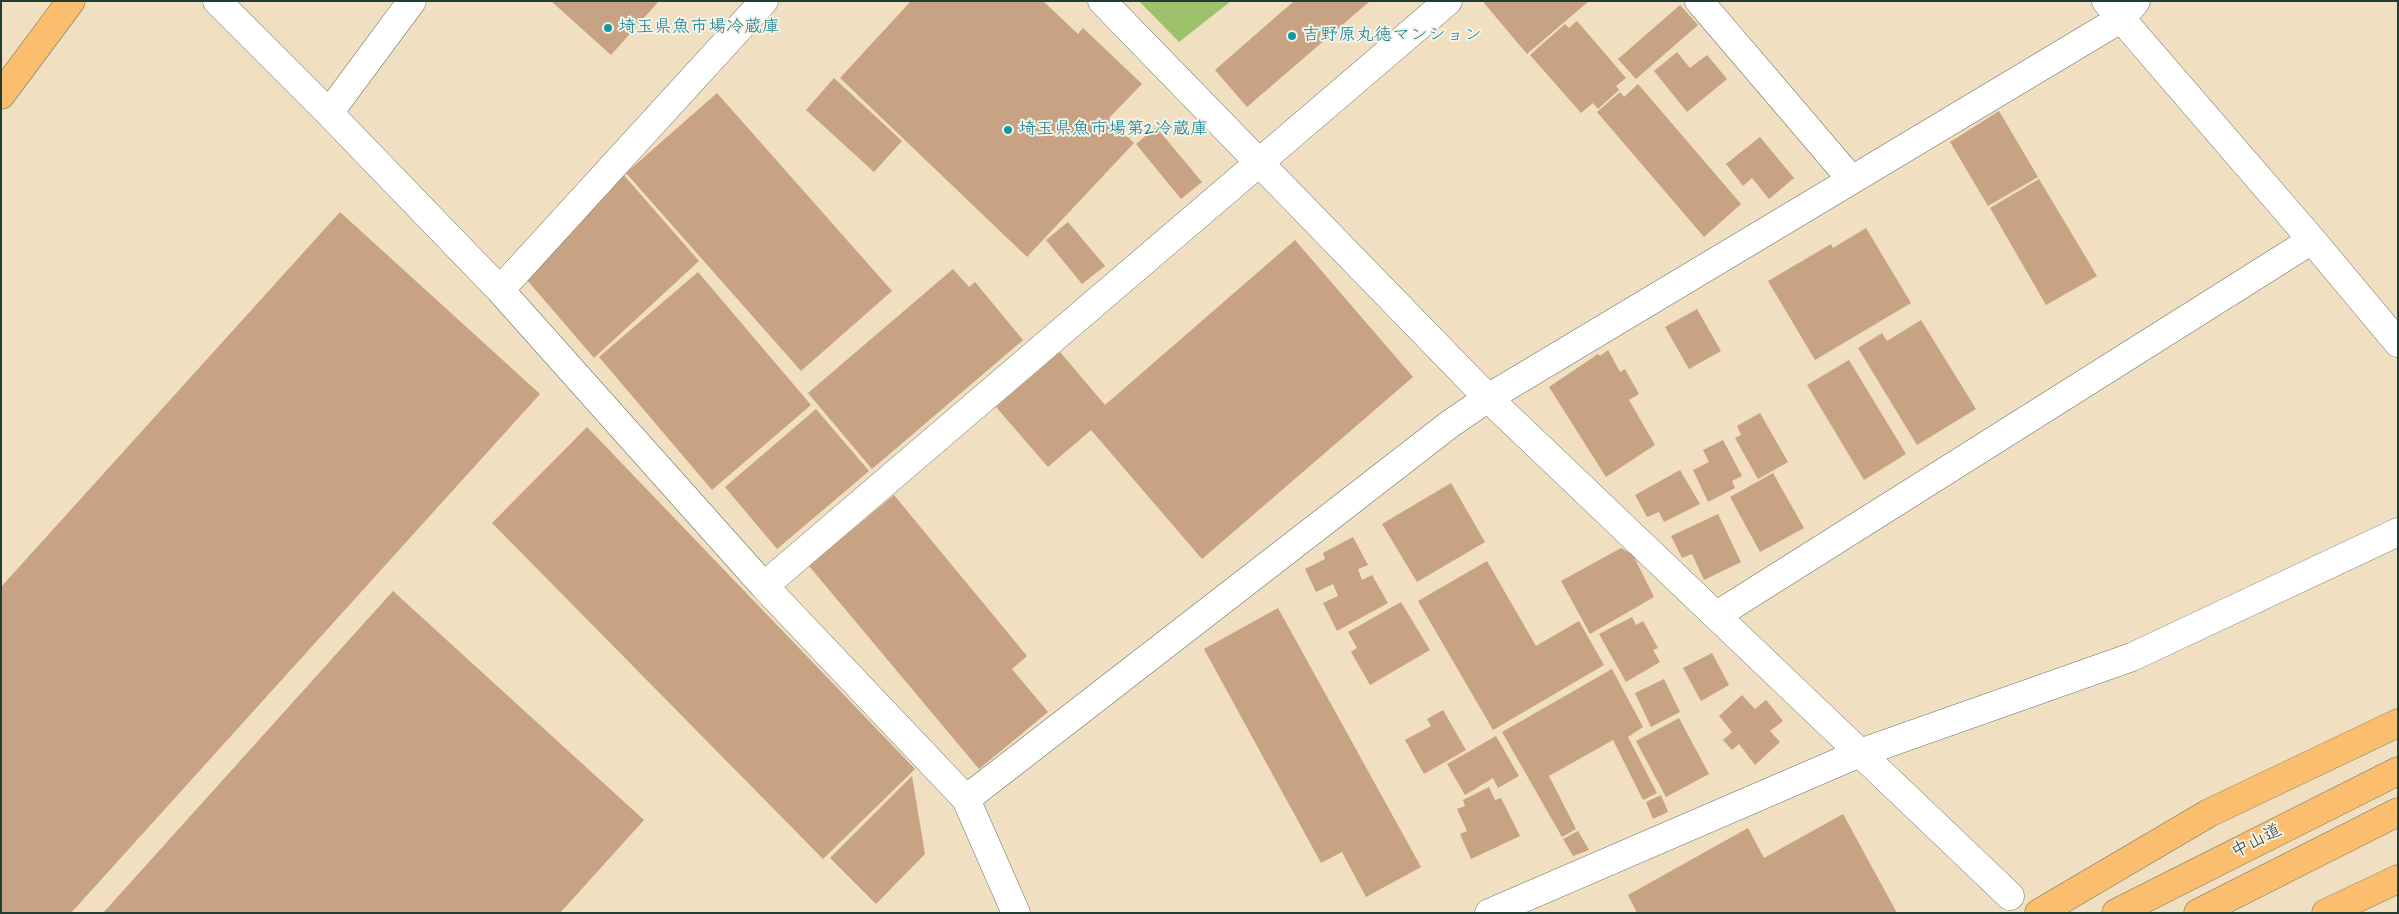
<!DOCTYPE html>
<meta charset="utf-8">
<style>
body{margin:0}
#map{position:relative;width:2399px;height:914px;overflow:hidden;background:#f1dfc1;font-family:"Architects Daughter",sans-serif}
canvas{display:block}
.frame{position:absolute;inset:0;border:2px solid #1f3d34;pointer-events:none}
</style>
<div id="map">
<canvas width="2399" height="914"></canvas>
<div class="frame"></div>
</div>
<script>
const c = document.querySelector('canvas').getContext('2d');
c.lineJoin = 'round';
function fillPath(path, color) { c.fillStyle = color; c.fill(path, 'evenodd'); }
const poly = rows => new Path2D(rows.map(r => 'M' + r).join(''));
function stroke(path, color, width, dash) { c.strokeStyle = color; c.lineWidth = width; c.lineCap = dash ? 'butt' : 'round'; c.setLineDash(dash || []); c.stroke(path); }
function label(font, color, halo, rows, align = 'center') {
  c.font = font + ' "Architects Daughter","Klee One",sans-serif'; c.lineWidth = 4; c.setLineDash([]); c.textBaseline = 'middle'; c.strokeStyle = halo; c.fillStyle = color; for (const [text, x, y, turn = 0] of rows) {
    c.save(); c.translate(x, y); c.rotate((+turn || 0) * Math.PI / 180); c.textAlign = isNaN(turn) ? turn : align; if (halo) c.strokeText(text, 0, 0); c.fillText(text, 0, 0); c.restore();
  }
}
fillPath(poly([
 [1139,1,1231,1,1179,42]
]), '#9ec16b');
fillPath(poly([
 [551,1,659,1,611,55],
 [911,1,1043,1,1078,34,1083,28,1142,84,1109,118,1134,143,1027,257,840,78],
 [1294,1,1370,1,1247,107,1215,70],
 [1486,1,1589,1,1527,54,1484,3],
 [1680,5,1698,25,1636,79,1618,59],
 [1577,21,1626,78,1616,86,1619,90,1598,109,1593,103,1581,113,1530,55,1565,24,1569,28],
 [1677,52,1690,68,1707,55,1727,79,1687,112,1654,71],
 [834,78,902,141,874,172,806,110],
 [1638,84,1741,204,1704,237,1597,112,1620,92,1624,97],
 [717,93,892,291,801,371,626,173],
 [1999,111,2038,177,1988,206,1950,142],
 [1156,127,1202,182,1181,199,1136,144],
 [1760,137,1794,178,1769,199,1752,178,1743,186,1726,164],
 [622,173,699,261,594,358,527,280],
 [2039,179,2097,276,2046,305,1990,208],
 [340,212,540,394,71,913,1,913,1,587],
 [1068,222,1105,266,1082,284,1046,240],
 [1866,228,1911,303,1815,360,1768,281,1831,244,1833,248],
 [1295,240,1413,377,1202,559,1091,430,1048,467,996,407,1060,352,1105,405],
 [953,269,969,287,975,282,1023,340,872,469,808,393],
 [698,272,811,405,712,490,599,357],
 [1697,309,1721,351,1689,369,1665,327],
 [1921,320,1976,409,1917,445,1858,348,1882,333,1887,341],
 [1608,350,1620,372,1625,369,1639,394,1629,400,1655,445,1606,477,1549,387,1598,354,1600,356],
 [1849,360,1906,454,1864,480,1807,385],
 [816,409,869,471,777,549,725,487],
 [1760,413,1788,462,1758,479,1735,438,1741,435,1737,426],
 [587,427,915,769,823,859,492,523],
 [1723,440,1742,476,1732,481,1735,488,1708,502,1693,470,1709,462,1703,450],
 [1680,470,1700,504,1664,522,1659,512,1647,517,1635,495],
 [1773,473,1804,528,1760,552,1730,497],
 [1451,483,1485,542,1417,582,1382,524],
 [894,495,1027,656,1012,669,1048,712,979,769,809,566],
 [1718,514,1741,562,1704,580,1692,554,1682,558,1671,536],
 [1353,537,1368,565,1358,569,1362,580,1372,575,1388,603,1337,631,1323,603,1338,596,1333,584,1316,592,1305,569,1325,559,1323,553],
 [1621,548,1633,555,1654,597,1590,634,1561,581],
 [1487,561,1536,646,1579,621,1604,665,1493,730,1418,601],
 [393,591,644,820,560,913,103,913],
 [1401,602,1430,650,1370,685,1351,652,1357,648,1348,632],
 [1278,608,1421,867,1366,897,1342,852,1321,863,1204,649],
 [1632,617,1636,625,1643,621,1658,648,1653,650,1660,662,1626,682,1599,634],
 [1712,653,1729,685,1701,701,1683,668],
 [1612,669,1643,727,1628,737,1657,793,1643,800,1613,740,1549,776,1576,829,1562,837,1502,732],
 [1664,679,1680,712,1651,727,1635,693],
 [1742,695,1755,709,1766,700,1783,721,1770,731,1780,742,1755,765,1739,744,1732,750,1723,740,1732,732,1719,716],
 [1443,710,1466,750,1424,774,1405,740,1431,726,1427,719],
 [1679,718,1709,774,1666,797,1636,741],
 [1496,736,1519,776,1498,788,1493,778,1465,795,1447,764],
 [912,776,925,854,876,904,830,858],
 [1489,787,1495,800,1501,798,1520,836,1471,859,1460,834,1467,831,1457,809,1465,806,1463,800],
 [1661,795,1668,812,1653,819,1646,802],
 [1843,814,1897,913,1637,913,1628,895,1748,828,1764,858],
 [1578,831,1589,850,1573,856,1563,839]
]), '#c7a283');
const minor = poly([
 [217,1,329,113,500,290,764,586,966,799,1016,913],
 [1102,1,1488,398,2010,896],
 [1699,1,1851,179],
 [2106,1,2312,240,2398,343],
 [329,113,412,1],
 [500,290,764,1],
 [764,586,1448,1],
 [1717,615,2312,240],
 [966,799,1450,424,1488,398,2122,18,2136,1],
 [1489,913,1860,753,2132,657,2398,532]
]);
const major = poly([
 [1,95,71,1]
]);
const highway = poly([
 [2039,913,2209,813,2398,723],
 [2116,913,2398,771],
 [2198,913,2398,812],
 [2326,913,2398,879]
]);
stroke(minor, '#687665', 29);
stroke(major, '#687665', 29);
stroke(highway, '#687665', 29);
stroke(minor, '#fff', 28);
stroke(major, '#fbbe6e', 28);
stroke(highway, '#fbbe6e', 28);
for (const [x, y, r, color] of [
 [608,28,5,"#0f9aa8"],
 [1292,36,5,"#0f9aa8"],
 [1008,130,5,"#0f9aa8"]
]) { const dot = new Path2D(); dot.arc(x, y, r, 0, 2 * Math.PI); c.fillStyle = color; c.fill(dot); stroke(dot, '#f7f3e8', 2); }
label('18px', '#0d838f', '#f7f3e8', [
 ["埼玉県魚市場冷蔵庫",618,28],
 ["吉野原丸徳マンション",1302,36],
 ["埼玉県魚市場第2冷蔵庫",1018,130]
], 'left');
label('18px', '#1f3d34', '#f7f3e8', [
 ["中山道",2257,842,-27]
]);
</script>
